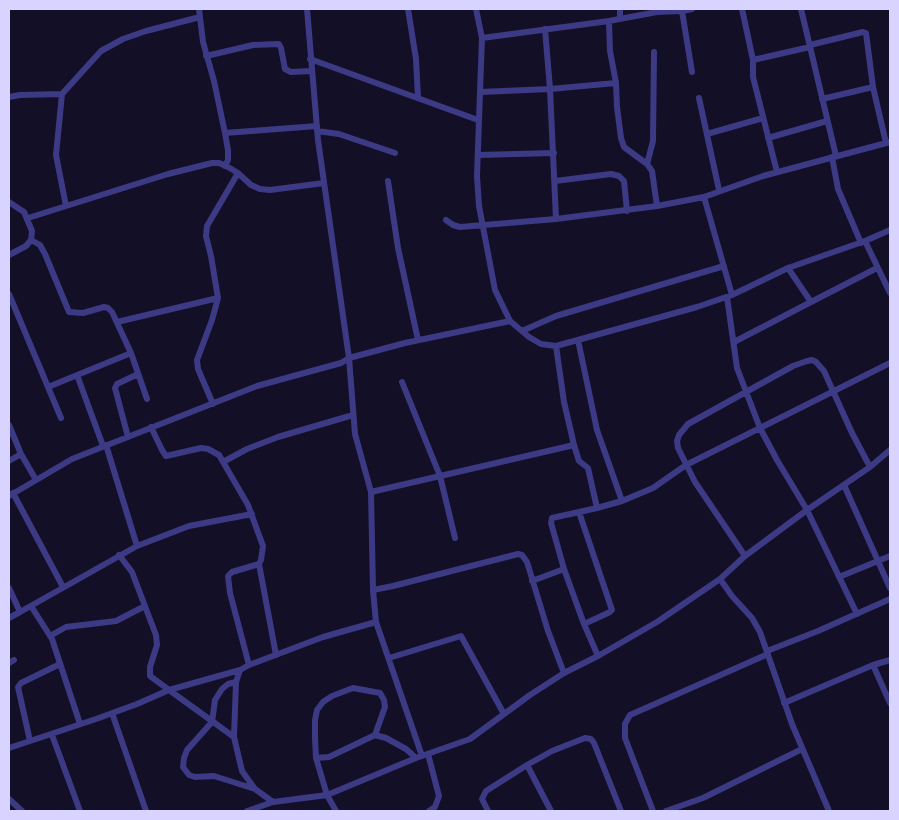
<!DOCTYPE html>
<style>
body{margin:0}
#map{position:relative;width:899px;height:820px;overflow:hidden;background:#130f26;font-family:"PT Sans",sans-serif}
canvas{display:block}
.frame{position:absolute;inset:0;border:10px solid #d9d4ff;pointer-events:none}
</style>
<div id="map">
<canvas width="899" height="820"></canvas>
<div class="frame"></div>
</div>
<script>
const c = document.querySelector('canvas').getContext('2d');
c.lineJoin = 'round';
const poly = rows => new Path2D(rows.map(r => 'M' + r).join(''));
function stroke(path, color, width, dash) { c.strokeStyle = color; c.lineWidth = width; c.lineCap = dash ? 'butt' : 'round'; c.setLineDash(dash || []); c.stroke(path); }
stroke(poly([
 [199,9,203,42,214,81,225,133,228,150,228,160,225,166],
 [307,9,318,140,349,358,355,434,371,492],
 [408,9,416,59,418,98],
 [476,9,482,38,609,21,657,12,682,11],
 [620,9,620,19],
 [692,9,682,11,692,72],
 [742,9,753,60,753,77,777,172],
 [801,9,836,156],
 [609,21,610,51,616,83,617,107,621,138,624,147,647,164,652,171,657,206,704,197,763,176,890,142],
 [545,29,550,89,556,219],
 [810,45,863,32,866,33,873,87,822,99],
 [206,56,253,45,279,44,281,48,285,69,291,72,312,71],
 [310,59,478,120],
 [753,60,810,47],
 [873,87,886,143],
 [480,92,482,38],
 [9,97,20,95,62,94],
 [699,98,719,190],
 [317,131,339,134,395,153],
 [225,133,317,126],
 [707,134,763,118],
 [768,138,827,121],
 [478,155,554,153],
 [832,157,838,189,861,243],
 [647,164,653,141,654,52],
 [388,181,398,248,418,340],
 [555,181,611,174,619,176,624,181,627,211],
 [704,197,732,295],
 [9,202,24,212,32,231,31,240,26,246,9,255],
 [66,206,56,155,62,94,101,51,123,39,146,31,200,17],
 [28,218,168,174,212,163,219,163,228,167,238,173,251,185,260,189,270,190,324,183],
 [446,220,453,225,460,227,556,219,657,206],
 [890,230,865,241,890,293],
 [31,240,40,245,45,254,69,312,83,313,104,307,108,308,112,312,131,353,147,399],
 [788,268,811,302,877,268],
 [9,294,61,418],
 [727,297,737,368,760,428,777,460,807,510,857,614],
 [510,321,495,290,479,206,477,176,480,92,550,89,616,83],
 [117,322,218,298],
 [522,331,556,316,724,266],
 [578,340,597,430,622,501],
 [734,342,811,302],
 [556,346,697,307,732,295,788,268,865,241],
 [77,375,103,446],
 [402,382,440,476,455,538],
 [48,387,131,353],
 [213,404,198,369,197,360,212,320,218,298,211,256,206,236,207,226,238,173],
 [9,425,21,454,36,480],
 [151,427,162,450,166,456,201,448,208,449,219,455,248,505,263,546,261,560,259,564,232,572,228,576,230,593,249,665],
 [128,437,115,388,117,384,138,374],
 [106,445,137,546],
 [9,461,21,454],
 [223,462,247,449,278,437,353,415],
 [844,485,890,588],
 [13,493,63,587],
 [9,496,72,459,257,386,341,363,349,358,405,343,510,321,529,337,541,344,556,346,564,402,574,445,579,461,588,468,597,508,552,518,551,523,564,569,532,581],
 [597,508,622,501,653,488,686,465,890,363],
 [579,512,612,610,610,612,584,624],
 [119,555,132,572,156,635,157,645,150,667,150,676,169,690],
 [745,556,695,482,678,448,677,441,679,435,688,424,793,366,807,361,812,360,816,362,824,371,852,433,870,467],
 [259,564,276,655],
 [564,569,584,624,598,656],
 [839,577,890,556],
 [720,579,732,596,752,618,760,632,792,724,829,811],
 [9,588,20,612,9,618],
 [373,590,393,586,518,554,522,555,527,562,548,631,564,673],
 [31,606,52,639,80,724],
 [20,612,137,546,189,526,252,514],
 [50,636,66,627,116,621,145,606],
 [767,651,818,631,890,599],
 [389,658,461,636,504,714],
 [9,663,14,660],
 [873,665,890,703],
 [240,670,236,682,234,737,242,771,255,789,273,802],
 [236,682,228,684,222,689,215,700,212,722,187,750,184,758,183,767,189,775,195,777,214,776,255,789],
 [784,703,873,665,890,660],
 [112,713,146,811],
 [52,735,80,811],
 [234,737,169,690,240,670,249,665,323,637,376,622],
 [30,741,18,687,21,683,60,664],
 [9,748,96,719,137,704,169,690],
 [428,754,439,796,435,807,429,811],
 [422,756,376,622,373,590,371,492,574,445],
 [316,758,329,757,375,735],
 [9,799,22,811],
 [247,811,273,802,327,795,416,758,470,739,530,695,564,673,598,656,657,622,720,579,745,556,807,510,870,467,890,450],
 [336,811,327,795,319,768,316,758,315,738,315,720,317,710,323,702,332,696,353,688,380,693,384,700,385,707,375,735,386,738,406,749,416,758],
 [488,811,482,799,486,791,527,765],
 [551,811,527,765,552,751,585,738,591,739,594,743,621,811],
 [653,811,625,738,625,724,630,715,768,654],
 [666,811,703,798,802,749]
]), '#3d3a85', 6);
</script>
